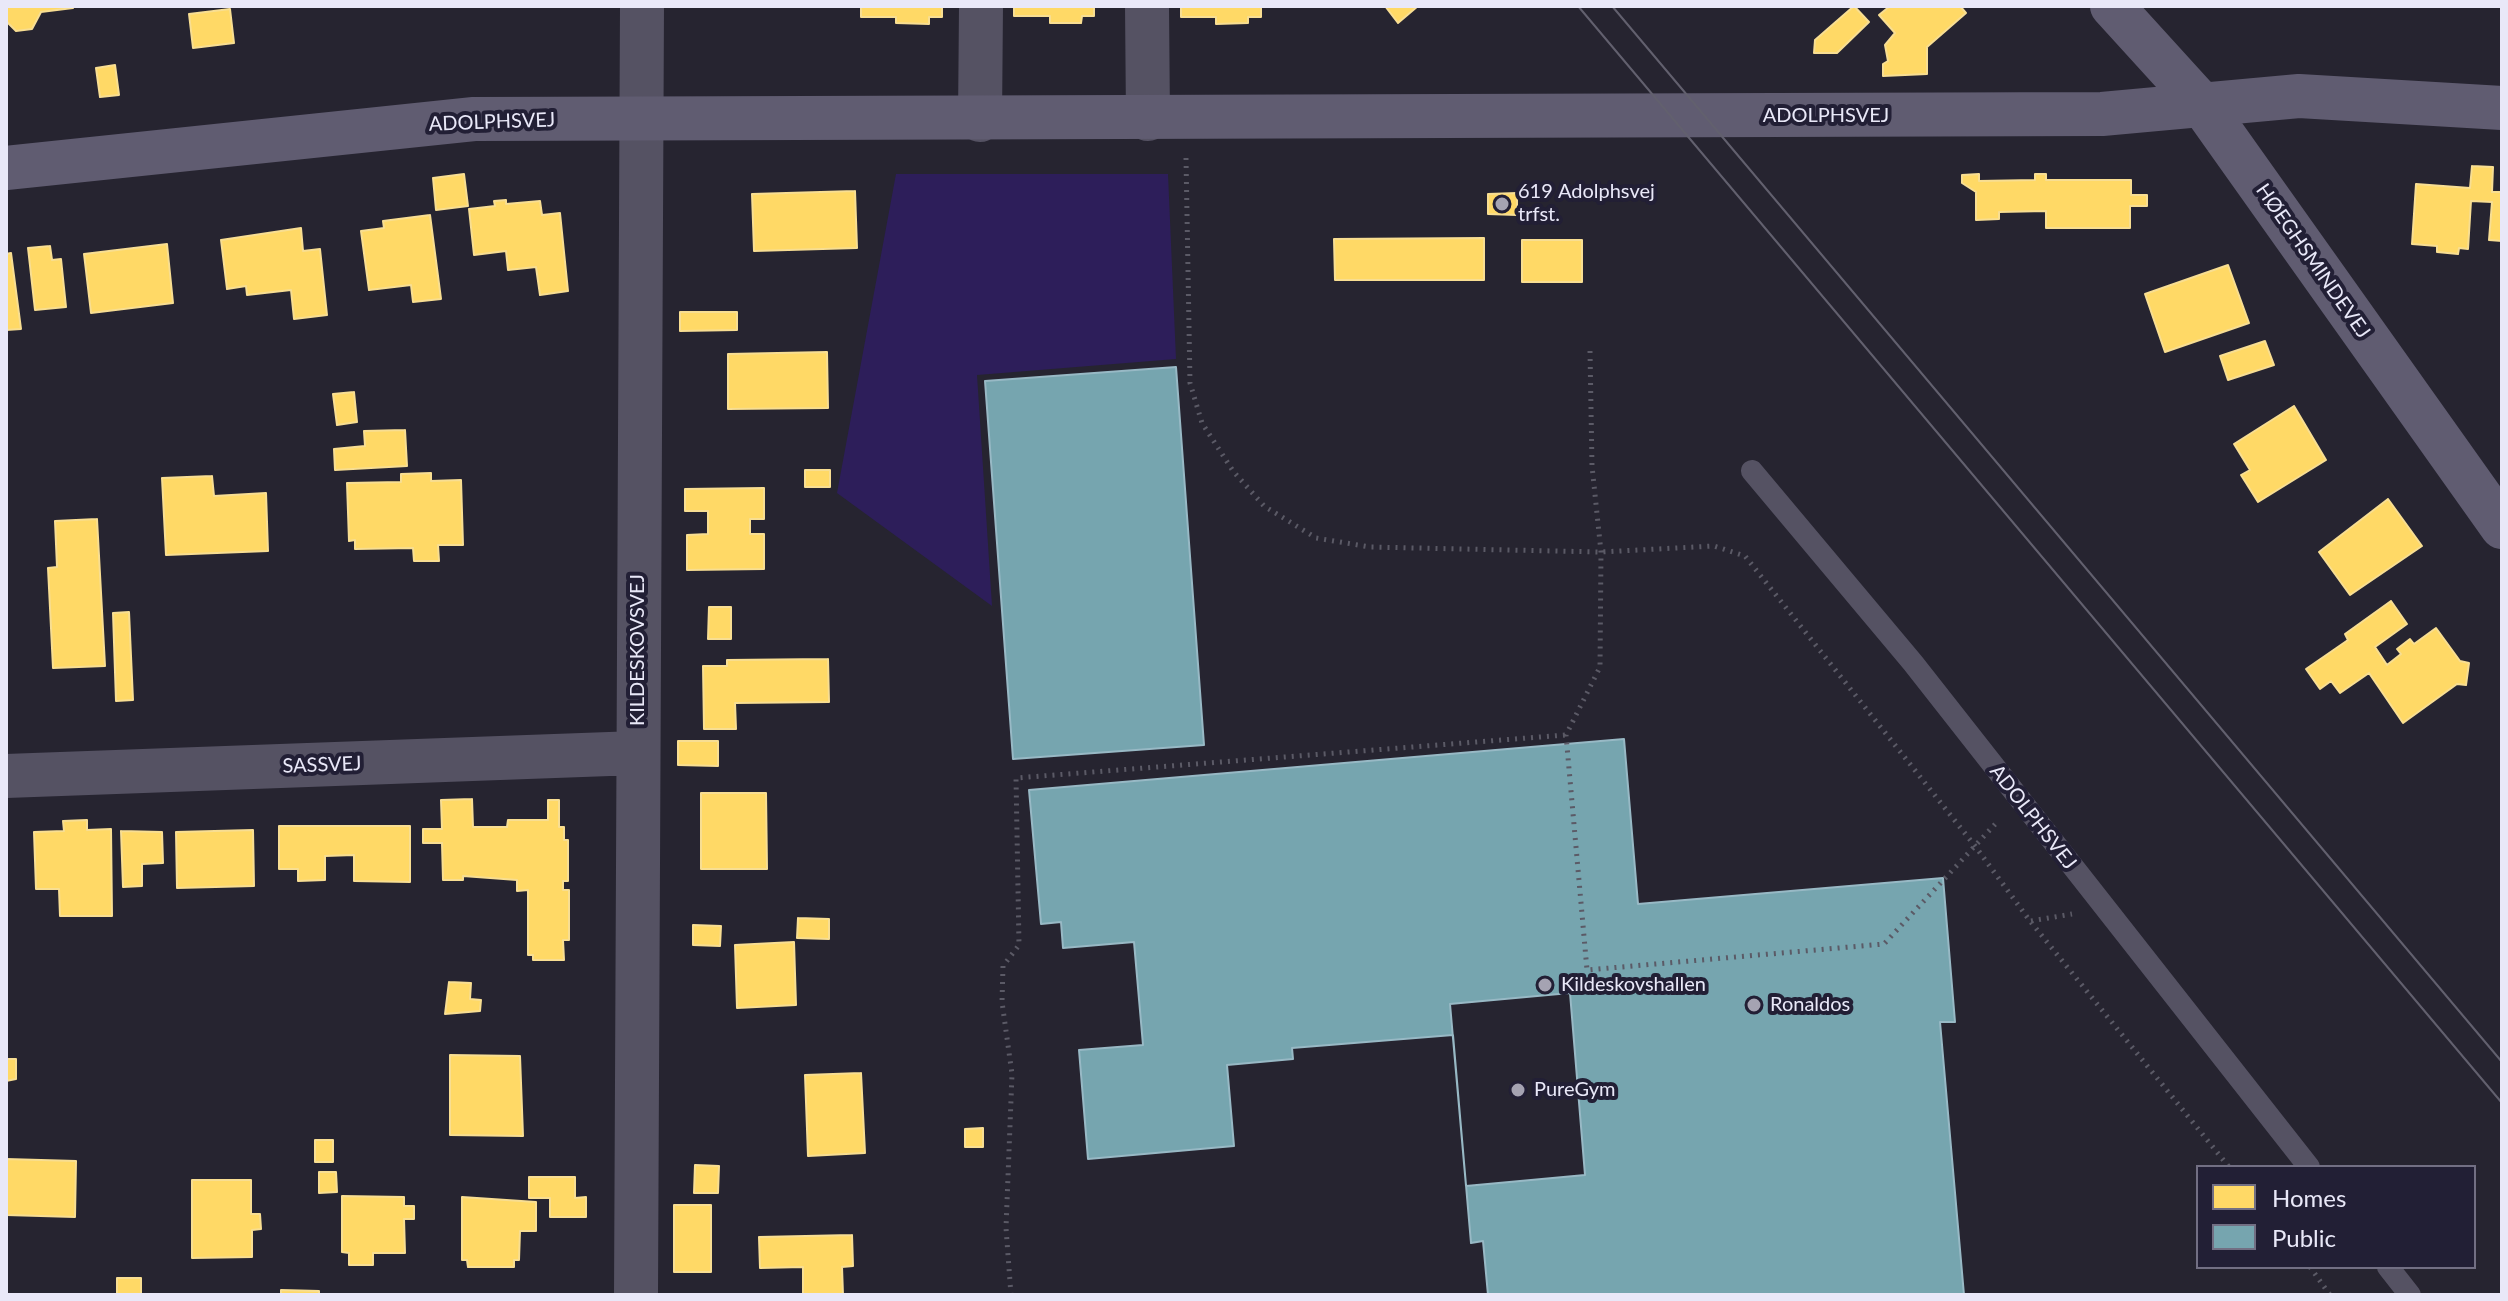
<!DOCTYPE html>
<meta charset="utf-8">
<style>
body{margin:0}
#map{position:relative;width:2508px;height:1301px;overflow:hidden;background:#262430;font-family:Lato,sans-serif}
canvas{display:block}
.frame{position:absolute;inset:0;border:8px solid #e9e8f8;pointer-events:none}
.legend{position:absolute;left:2196px;top:1165px;width:280px;height:104px;box-sizing:border-box;background:#221f35;border:2px solid #726f83;margin:0;padding:10px 14px;list-style:none;font-size:24px;color:#e9e8f8}
.legend li{display:flex;align-items:center;gap:16px;height:40px}
.legend b{width:40px;border:2px solid #726f83}
</style>
<div id="map">
<canvas width="2508" height="1301"></canvas>
<div class="frame"></div>
<ul class="legend">
<li><b style="height:22px;background:#ffd966"></b>Homes</li>
<li><b style="height:22px;background:#76a5af"></b>Public</li>
</ul>
</div>
<script>
const c = document.querySelector('canvas').getContext('2d');
c.lineJoin = 'round';
function fillPath(path, color) { c.fillStyle = color; c.fill(path, 'evenodd'); }
const poly = rows => new Path2D(rows.map(r => 'M' + r).join(''));
function stroke(path, color, width, dash) { c.strokeStyle = color; c.lineWidth = width; c.lineCap = dash ? 'butt' : 'round'; c.setLineDash(dash || []); c.stroke(path); }
function label(font, color, halo, rows, align = 'center') {
  c.font = font + ' Lato,sans-serif'; c.lineWidth = 8; c.setLineDash([]); c.textBaseline = 'middle'; c.strokeStyle = halo; c.fillStyle = color; for (const [text, x, y, turn = 0] of rows) {
    c.save(); c.translate(x, y); c.rotate((+turn || 0) * Math.PI / 180); c.textAlign = isNaN(turn) ? turn : align; if (halo) c.strokeText(text, 0, 0); c.fillText(text, 0, 0); c.restore();
  }
}
fillPath(poly([
 [896,174,1168,174,1176,359,977,375,992,606,837,493]
]), '#2d1e5a');
const homes = poly([
 [6,6,73,6,73,8,41,12,32,29,16,31,6,21,6,6],
 [861,6,942,6,942,17,929,17,929,24,896,23,896,17,861,17,861,6],
 [1014,6,1094,6,1094,16,1082,16,1081,23,1050,23,1050,16,1014,16,1014,6],
 [1181,6,1261,6,1261,17,1248,17,1248,23,1216,24,1216,17,1181,17,1181,6],
 [1385,6,1418,6,1398,23,1385,6],
 [1854,6,1869,22,1837,53,1814,53,1815,40,1854,6],
 [1890,6,1960,6,1966,13,1927,47,1927,74,1883,76,1883,64,1888,61,1885,45,1895,33,1879,15,1890,6],
 [230,9,234,43,193,48,189,14,230,9],
 [115,65,119,95,100,97,96,68,115,65],
 [2472,166,2493,167,2492,192,2502,192,2502,241,2489,240,2492,202,2471,201,2468,249,2459,248,2458,254,2437,252,2437,246,2412,244,2416,184,2470,188,2472,166],
 [464,174,468,206,436,210,433,178,464,174],
 [1979,174,1979,181,2035,180,2035,174,2046,174,2046,180,2131,180,2131,195,2147,195,2147,206,2130,206,2130,228,2046,228,2046,211,1999,212,1999,219,1976,220,1976,192,1962,183,1962,175,1979,174],
 [855,191,857,248,754,251,752,194,855,191],
 [1517,193,1517,215,1488,214,1488,194,1517,193],
 [506,200,506,204,540,201,542,215,560,213,568,291,540,295,536,267,508,270,506,251,474,255,469,209,495,206,494,201,506,200],
 [430,215,441,299,413,302,411,285,369,290,361,231,384,228,383,221,430,215],
 [301,228,303,251,320,249,327,315,294,319,291,290,247,295,246,286,227,289,221,240,301,228],
 [1484,238,1484,280,1335,280,1334,239,1484,238],
 [1522,240,1582,240,1582,282,1522,282,1522,240],
 [167,244,173,303,91,313,84,254,167,244],
 [50,246,52,260,61,259,66,307,35,310,28,248,50,246],
 [11,253,21,329,6,330,6,254,11,253],
 [2228,265,2249,323,2165,352,2145,294,2228,265],
 [680,312,737,312,737,330,680,331,680,312],
 [2265,341,2274,365,2228,380,2220,356,2265,341],
 [827,352,828,408,728,409,728,354,827,352],
 [354,392,357,422,337,425,333,394,354,392],
 [2294,406,2326,460,2258,502,2241,475,2250,470,2234,444,2294,406],
 [405,430,407,466,335,470,334,449,365,446,364,431,405,430],
 [805,470,830,470,830,487,805,487,805,470],
 [431,473,431,481,461,480,463,545,438,545,439,561,414,561,413,548,355,549,355,540,349,541,347,483,401,482,401,474,431,473],
 [212,476,214,496,266,493,268,551,166,555,162,478,212,476],
 [764,488,764,519,750,519,750,534,764,534,764,569,687,570,687,535,708,534,708,511,685,511,685,489,764,488],
 [2388,499,2422,546,2350,595,2319,552,2388,499],
 [97,519,105,666,53,668,48,568,57,567,55,521,97,519],
 [2391,601,2407,624,2375,647,2387,665,2401,654,2397,649,2410,639,2414,644,2436,628,2460,661,2469,663,2466,685,2457,684,2403,723,2369,673,2340,693,2331,681,2320,689,2306,669,2348,640,2345,634,2391,601],
 [709,607,731,607,731,639,708,639,709,607],
 [129,612,133,700,116,701,113,613,129,612],
 [828,659,829,702,735,703,736,729,704,729,703,666,727,666,727,660,828,659],
 [678,741,718,741,718,766,678,765,678,741],
 [701,793,766,793,767,869,701,869,701,793],
 [472,799,473,827,507,827,508,820,548,820,548,800,559,800,559,827,564,827,564,840,568,840,568,881,563,881,563,890,569,890,569,940,563,940,564,960,533,960,533,955,528,955,528,890,517,891,517,880,463,876,463,880,443,880,442,843,423,843,423,829,442,829,441,800,472,799],
 [87,820,87,830,111,829,112,916,60,916,59,889,36,889,34,832,64,831,63,821,87,820],
 [279,826,410,826,410,882,354,881,354,855,325,856,325,880,298,881,298,869,279,869,279,826],
 [253,830,254,886,177,888,176,832,253,830],
 [121,831,162,832,163,863,142,864,142,886,123,887,121,831],
 [798,918,829,919,829,939,797,938,798,918],
 [693,925,721,926,720,946,693,945,693,925],
 [794,942,796,1005,737,1008,735,945,794,942],
 [449,982,471,983,470,999,481,1000,480,1011,445,1014,449,982],
 [450,1055,520,1056,523,1136,450,1135,450,1055],
 [6,1059,16,1059,16,1079,6,1081,6,1059],
 [861,1073,865,1153,808,1156,805,1075,861,1073],
 [983,1128,983,1147,965,1147,965,1129,983,1128],
 [315,1140,333,1140,333,1162,315,1162,315,1140],
 [6,1159,76,1161,75,1217,6,1215,6,1159],
 [695,1165,719,1166,718,1193,694,1193,695,1165],
 [319,1172,336,1172,337,1192,319,1193,319,1172],
 [529,1177,575,1177,575,1198,586,1197,586,1217,550,1217,550,1198,529,1198,529,1177],
 [192,1180,251,1180,251,1214,260,1214,261,1229,252,1230,252,1257,192,1258,192,1180],
 [342,1196,404,1197,404,1206,414,1206,414,1219,404,1219,405,1253,373,1253,373,1265,349,1265,349,1253,342,1252,342,1196],
 [462,1197,536,1202,536,1231,520,1231,519,1260,514,1260,514,1267,468,1267,467,1260,462,1260,462,1197],
 [674,1205,711,1205,711,1272,674,1272,674,1205],
 [852,1235,853,1266,842,1267,843,1295,803,1295,803,1267,760,1268,759,1237,852,1235],
 [117,1278,141,1278,141,1295,117,1295,117,1278],
 [281,1290,319,1291,319,1295,281,1295,281,1290]
]);
fillPath(homes, '#ffd966');
stroke(homes, '#f8de92', 2);
const public = poly([
 [1176,367,1204,745,1013,759,985,381,1176,367],
 [1624,739,1638,904,1943,878,1955,1022,1940,1022,1964,1295,1488,1295,1483,1241,1471,1243,1453,1035,1292,1048,1293,1059,1227,1065,1234,1146,1088,1159,1079,1050,1143,1045,1134,942,1063,948,1061,922,1041,924,1029,790,1624,739],
 [1570,993,1585,1175,1466,1186,1450,1004,1570,993]
]);
fillPath(public, '#76a5af');
stroke(public, '#98b9c5', 2);
stroke(poly([
 [1186,158,1190,383,1202,423,1233,471,1264,506,1316,538,1370,547,1601,552,1714,546,1745,556,1975,846,2030,921,2229,1167],
 [1590,351,1592,466,1601,552,1600,667,1566,735,1587,970,1884,944,1999,820],
 [2031,921,2072,914],
 [2310,1267,2330,1295],
 [1011,1295,1006,1228,1012,1074,1002,1002,1003,966,1019,945,1016,778,1566,735]
]), '#5b5a66', 5, [2, 6]);
stroke(poly([
 [1752,471,1913,663,2309,1167],
 [2388,1267,2410,1295]
]), '#555263', 22);
stroke(poly([
 [1147,6,1148,119],
 [980,120,981,6],
 [6,776,637,753],
 [636,1295,642,6]
]), '#555263', 44);
stroke(poly([
 [2112,6,2203,106,2502,527],
 [6,168,474,119,2102,114,2299,96,2502,108]
]), '#605c71', 44);
stroke(poly([
 [1578,6,2502,1103],
 [1612,6,2502,1062]
]), '#62606e', 2);
for (const [x, y, r, color] of [
 [1502,204,8,"#a5a3b2"],
 [1545,985,8,"#a5a3b2"],
 [1754,1005,8,"#a5a3b2"],
 [1518,1090,8,"#a5a3b2"]
]) { const dot = new Path2D(); dot.arc(x, y, r, 0, 2 * Math.PI); c.fillStyle = color; c.fill(dot); stroke(dot, '#221f35', 3); }
label('20px', '#e9e8f8', '#221f35', [
 ["ADOLPHSVEJ",1826,116],
 ["ADOLPHSVEJ",492,122,-2],
 ["HØEGHSMINDEVEJ",2313,261,55],
 ["KILDESKOVSVEJ",638,650,-90],
 ["SASSVEJ",322,765,-2],
 ["ADOLPHSVEJ",2033,817,52]
]);
label('20px', '#e9e8f8', '#221f35', [
 ["619 Adolphsvej",1518,192],
 ["trfst.",1518,215],
 ["Kildeskovshallen",1561,985],
 ["Ronaldos",1770,1005],
 ["PureGym",1534,1090]
], 'left');
</script>
